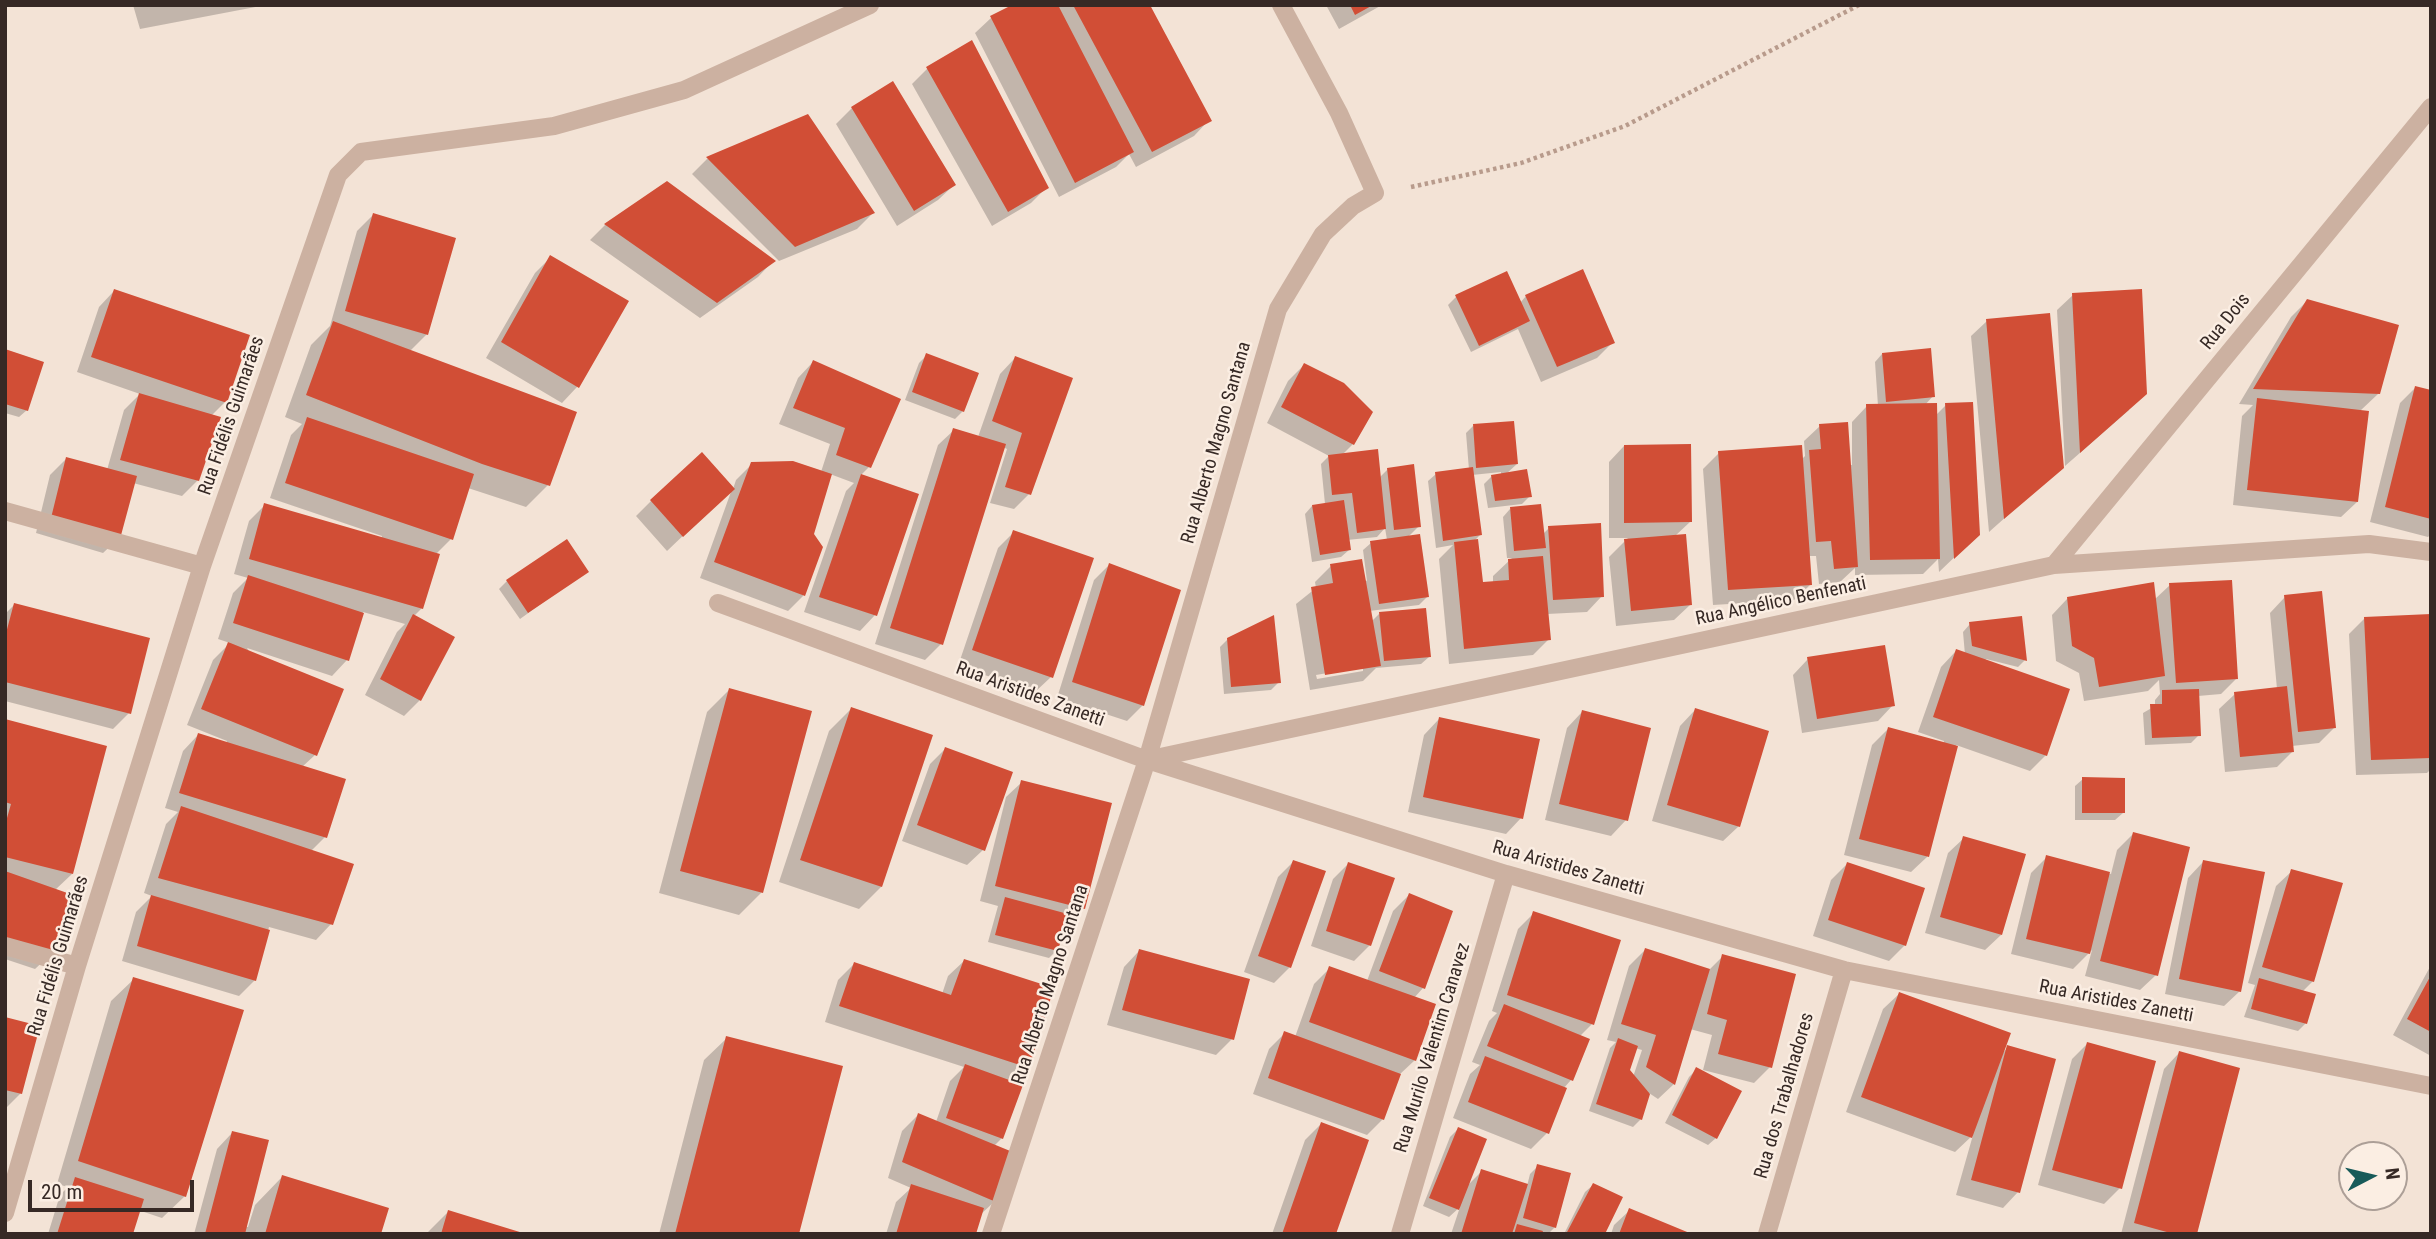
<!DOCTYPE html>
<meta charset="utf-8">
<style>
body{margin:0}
#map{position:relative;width:2436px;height:1239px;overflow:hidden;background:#f3e3d6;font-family:"Roboto Condensed",sans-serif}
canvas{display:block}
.frame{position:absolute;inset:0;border:7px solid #362925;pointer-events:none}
.north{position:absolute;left:2338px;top:1141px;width:70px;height:70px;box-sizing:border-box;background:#fbeee3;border:2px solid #ac9f97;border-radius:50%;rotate:83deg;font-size:19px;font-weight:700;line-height:28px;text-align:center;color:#362925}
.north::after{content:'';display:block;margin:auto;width:24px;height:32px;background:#175a59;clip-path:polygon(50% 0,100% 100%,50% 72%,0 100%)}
.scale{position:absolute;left:28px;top:1180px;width:166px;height:32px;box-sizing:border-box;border:4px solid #362925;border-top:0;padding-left:9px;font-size:21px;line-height:24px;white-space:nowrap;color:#362925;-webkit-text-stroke:5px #fbeee3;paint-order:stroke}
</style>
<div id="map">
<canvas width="2436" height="1239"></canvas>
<div class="frame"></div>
<div class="north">N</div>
<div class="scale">20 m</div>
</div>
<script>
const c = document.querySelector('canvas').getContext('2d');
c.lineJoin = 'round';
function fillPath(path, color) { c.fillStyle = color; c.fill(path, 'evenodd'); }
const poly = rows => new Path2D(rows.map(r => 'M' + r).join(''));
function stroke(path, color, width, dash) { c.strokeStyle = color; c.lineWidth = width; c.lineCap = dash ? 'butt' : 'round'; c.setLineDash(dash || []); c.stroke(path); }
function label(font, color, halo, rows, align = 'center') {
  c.font = font + ' "Roboto Condensed",sans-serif'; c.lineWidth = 5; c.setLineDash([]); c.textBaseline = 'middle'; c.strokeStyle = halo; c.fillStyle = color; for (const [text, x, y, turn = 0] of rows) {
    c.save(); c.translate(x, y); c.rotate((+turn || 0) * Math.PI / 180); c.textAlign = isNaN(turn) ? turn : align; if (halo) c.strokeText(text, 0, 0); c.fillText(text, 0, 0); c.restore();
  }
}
fillPath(poly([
 [133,5,266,5,140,29],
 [1016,5,1148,5,1209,120,1194,136,1136,167,1129,154,1116,167,1059,197,975,33,991,18],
 [1326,5,1382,5,1339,29],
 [928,68,1047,187,1031,203,992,226,912,84],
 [852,108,954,185,938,200,897,226,836,124],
 [807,117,873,213,857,229,779,261,692,174,707,159],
 [667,183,773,261,758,277,700,318,590,240,605,225],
 [373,215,427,334,410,351,548,485,526,507,468,488,451,539,435,555,422,608,413,617,420,700,404,716,365,695,397,632,405,624,363,612,347,660,332,676,247,648,315,755,302,767,325,837,311,851,331,924,316,940,269,927,255,980,239,996,122,961,136,912,152,896,144,893,166,824,178,812,165,808,183,751,198,735,226,743,227,741,187,725,213,660,230,643,218,639,233,593,248,578,234,574,249,521,265,505,381,539,382,536,270,498,291,435,302,424,285,417,311,345,330,326,357,231],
 [551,257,627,302,577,387,562,403,486,358,535,273],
 [114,291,225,402,211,416,198,480,182,496,133,483,119,538,103,553,36,533,50,475,66,459,107,470,124,410,140,394,77,372,99,307],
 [2073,295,2129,410,2065,466,2057,310],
 [1526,296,1613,342,1597,358,1541,382,1518,329,1471,352,1448,305,1456,297,1520,303],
 [2307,301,2378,394,2360,411,2357,502,2341,517,2233,505,2242,416,2253,405,2239,404,2291,317],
 [1987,321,2062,467,1989,532,1971,336],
 [5,351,27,410,19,417,5,413],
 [1882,354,1933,396,1925,405,1935,416,1946,405,1962,550,1939,572,1938,559,1923,574,1855,575,1855,568,1840,582,1819,584,1816,556,1808,556,1810,585,1794,600,1713,605,1703,469,1719,453,1801,460,1805,456,1804,441,1820,426,1849,465,1852,465,1852,422,1867,406,1878,406,1875,362],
 [927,355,963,411,955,419,905,400,919,363],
 [1015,358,1029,494,1014,509,990,503,1007,449,1003,447,941,644,925,660,875,644,938,445,954,430,978,437,1000,374],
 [813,362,869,467,861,475,875,615,860,631,804,612,846,491,854,483,830,474,812,534,821,547,803,596,788,611,700,578,732,489,667,551,636,516,651,501,733,489,736,480,752,464,821,472,830,444,779,424,798,378],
 [1304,365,1353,444,1342,455,1379,478,1388,469,1419,526,1408,537,1427,597,1419,605,1369,611,1371,622,1379,614,1429,657,1421,664,1376,668,1363,681,1310,690,1296,604,1316,588,1315,582,1331,566,1367,581,1363,550,1371,543,1387,540,1385,528,1377,537,1347,540,1349,550,1341,557,1312,562,1305,514,1312,506,1325,504,1321,464,1329,456,1267,423,1288,381],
 [1363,667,1363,671,1317,679,1316,675],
 [2415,388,2431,391,2431,534,2428,537,2370,522,2400,403],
 [1473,426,1517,464,1506,474,1530,496,1522,504,1488,508,1484,484,1492,476,1501,475,1501,472,1472,475,1480,535,1473,542,1481,584,1493,583,1493,576,1512,558,1507,558,1503,517,1510,509,1543,534,1549,528,1602,596,1587,612,1547,614,1549,639,1533,655,1449,664,1439,559,1453,545,1436,548,1428,481,1436,474,1469,470,1466,433],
 [1624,446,1690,522,1675,536,1690,605,1674,620,1616,626,1609,557,1628,538,1609,538,1609,462],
 [1014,532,1051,677,1035,692,958,666,998,548],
 [1109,565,1143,705,1127,721,1057,698,1094,580],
 [587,571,520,619,499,589,507,581],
 [2170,585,2236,679,2221,694,2198,696,2199,735,2191,743,2145,745,2143,713,2155,706,2155,700,2160,694,2159,680,2148,691,2084,701,2079,673,2056,661,2052,615,2067,599,2154,600],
 [2285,597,2334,728,2319,743,2292,746,2293,751,2277,767,2225,772,2219,709,2235,694,2277,689,2270,613],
 [14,605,129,713,113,729,5,701,5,614],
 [2431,616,2431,769,2427,773,2356,775,2349,634,2365,618],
 [1970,624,2025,660,2018,667,1986,659,1985,661,2046,755,2030,771,1956,745,1927,857,1911,872,1844,855,1872,745,1888,729,1943,744,1944,741,1918,732,1941,667,1956,651,1965,655,1963,632],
 [1228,639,1279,682,1271,690,1224,694,1220,647],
 [1808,659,1893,705,1878,721,1802,733,1793,675],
 [729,690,762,892,739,915,659,893,707,712],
 [851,709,881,887,859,909,779,882,829,731],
 [1695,710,1739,826,1723,841,1652,821,1680,726],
 [1582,712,1626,820,1611,836,1545,820,1567,728],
 [1439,719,1521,818,1506,834,1408,812,1424,735],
 [5,721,72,874,54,891,51,954,35,969,5,959],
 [945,749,983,850,967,865,902,841,930,764],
 [2083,779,2123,813,2115,820,2075,820,2075,786],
 [1022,782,1083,908,1067,924,1064,923,1057,950,1049,958,988,942,998,906,980,901,1006,797],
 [2133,834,2156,975,2140,990,2085,976,2092,950,2073,969,2011,954,2031,873,2047,857,2111,874,2117,850],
 [1964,838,2001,935,1985,950,1925,933,1948,853],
 [1293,862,1290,967,1274,983,1244,972,1278,877],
 [2203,862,2240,991,2224,1006,2165,994,2188,878],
 [1348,864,1370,945,1354,961,1311,946,1333,879],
 [1847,864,1905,945,1889,961,1813,936,1831,880],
 [2292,871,2313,981,2302,992,2306,1023,2298,1031,2244,1017,2255,985,2248,983,2276,886],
 [1409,895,1423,988,1414,998,1415,1060,1398,1076,1383,1119,1367,1135,1253,1094,1269,1049,1285,1033,1295,1037,1314,984,1330,968,1367,981,1393,911],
 [1534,913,1592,1024,1579,1037,1588,1040,1571,1080,1563,1089,1547,1133,1531,1149,1453,1118,1470,1074,1480,1065,1472,1062,1489,1021,1497,1013,1492,1011,1518,929],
 [1645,950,1709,970,1723,956,1770,1067,1754,1083,1703,1070,1712,1035,1690,1029,1674,1084,1658,1099,1649,1093,1641,1119,1633,1127,1589,1111,1610,1048,1616,1042,1607,1040,1629,966],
 [1635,1048,1642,1050,1633,1077,1628,1070],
 [1139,951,1232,1039,1216,1055,1107,1025,1124,967],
 [964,961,1027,1067,1012,1083,1002,1138,994,1146,995,1201,979,1216,974,1234,886,1234,896,1202,911,1188,888,1178,902,1131,918,1115,936,1122,950,1081,964,1067,825,1022,838,980,854,964,942,994,948,976],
 [2431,965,2431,1056,2393,1035],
 [134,979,185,1196,162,1218,138,1210,131,1234,48,1234,60,1195,68,1187,57,1184,111,1001],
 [1899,994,2001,1055,2008,1047,2018,1192,2003,1208,1956,1195,1973,1135,1955,1152,1846,1112,1883,1009],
 [5,1019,21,1093,5,1109],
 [727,1038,797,1234,659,1234,704,1060],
 [2087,1044,2120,1188,2104,1204,2038,1185,2072,1059],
 [2179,1053,2195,1234,2121,1234,2164,1069],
 [1697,1069,1716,1138,1708,1145,1665,1123,1689,1077],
 [1321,1124,1334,1234,1272,1234,1305,1140],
 [1458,1129,1466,1187,1482,1171,1527,1186,1530,1174,1538,1166,1555,1227,1548,1234,1451,1234,1460,1207,1449,1217,1423,1206,1450,1137],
 [232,1133,245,1227,248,1227,255,1205,282,1177,380,1234,194,1234,217,1149],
 [1593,1185,1603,1234,1564,1234,1585,1192],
 [1630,1210,1688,1234,1611,1234,1614,1225],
 [448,1212,519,1234,426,1234]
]), '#0003');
fillPath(poly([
 [1012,5,1058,5,1134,152,1075,183,990,16],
 [1073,5,1150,5,1212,121,1152,152],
 [1350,5,1373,5,1355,15],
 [972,40,1049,188,1008,212,926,67],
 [893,81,956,185,914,211,851,107],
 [808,114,875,213,795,247,706,157],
 [667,181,776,261,717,303,604,224],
 [373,213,456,238,428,335,345,311],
 [550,255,629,301,579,388,501,342],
 [1583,269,1615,343,1557,367,1525,295],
 [1507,271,1530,321,1479,346,1455,295],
 [114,289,250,335,227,403,91,357],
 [2142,289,2147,394,2080,453,2072,293],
 [2307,299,2399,325,2380,394,2253,389],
 [2050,313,2064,468,2004,519,1986,319],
 [333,321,577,412,550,486,482,464,306,395],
 [1931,348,1935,397,1886,402,1882,353],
 [5,349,44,362,28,411,5,404],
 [926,353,979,373,964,412,912,392],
 [1015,356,1073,378,1031,495,1005,487,1022,433,992,421],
 [813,360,901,399,871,468,836,455,845,428,793,408],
 [1304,363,1344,383,1373,412,1354,445,1281,407],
 [2415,386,2431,390,2431,519,2385,507],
 [139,393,221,417,199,481,120,460],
 [2257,398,2369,411,2358,502,2247,490],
 [1973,402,1980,535,1954,559,1945,403],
 [1937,403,1940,559,1870,560,1866,404],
 [307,417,474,474,453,540,285,483],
 [1514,421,1518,464,1476,468,1473,424],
 [1848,422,1858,567,1834,569,1831,541,1816,542,1809,450,1821,449,1819,424],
 [953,428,1006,444,943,645,890,628],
 [1691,444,1692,522,1624,523,1624,445],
 [1802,445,1812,585,1728,590,1718,451],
 [1378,449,1386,529,1357,533,1352,493,1332,495,1328,455],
 [702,452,735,489,683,537,650,500],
 [66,457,137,476,120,539,51,518],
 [793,461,832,474,814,534,823,547,805,596,714,562,751,462],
 [1414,464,1421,527,1394,530,1387,468],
 [1473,467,1482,535,1443,541,1435,472],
 [1527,469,1532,497,1495,501,1491,475],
 [861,474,919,494,877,616,819,597],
 [1344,500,1351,550,1320,555,1312,505],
 [264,503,440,554,423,609,249,559],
 [1541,504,1546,548,1514,551,1510,507],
 [1601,523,1604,597,1553,600,1548,526],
 [1013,530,1094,558,1053,678,972,650],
 [1420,534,1429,597,1379,604,1370,541],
 [1686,534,1692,605,1631,611,1624,539],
 [567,539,589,572,528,613,506,580],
 [1478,539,1483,582,1509,580,1508,559,1543,556,1551,640,1464,649,1454,542],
 [1362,559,1381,666,1325,675,1311,587,1333,583,1330,564],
 [1109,563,1181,590,1144,706,1072,682],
 [248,575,364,613,349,661,233,623],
 [2232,580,2238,679,2176,683,2169,583],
 [2154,582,2165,676,2099,687,2094,658,2072,646,2067,597],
 [2322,591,2336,728,2298,732,2284,595],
 [14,603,150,638,131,714,5,682,5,637],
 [1426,608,1431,657,1384,661,1379,612],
 [413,614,455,637,421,701,380,679],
 [2431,614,2431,758,2371,760,2364,617],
 [1274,615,1281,683,1231,687,1227,638],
 [2022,616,2027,661,1972,646,1969,622],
 [228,642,344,689,317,756,201,709],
 [1885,645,1895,706,1817,719,1807,657],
 [1956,649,2070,689,2047,756,1933,717],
 [2287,686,2294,752,2240,757,2234,692],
 [729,688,812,711,763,893,680,871],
 [2199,689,2201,736,2152,738,2150,704,2162,704,2162,690],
 [851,707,933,735,882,887,800,860],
 [1695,708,1769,731,1740,827,1667,805],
 [1582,710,1651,728,1628,821,1559,804],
 [1439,717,1540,739,1523,819,1423,797],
 [5,719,107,746,73,874,5,857,5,825,11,804,5,802],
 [1888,727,1958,746,1929,857,1859,839],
 [198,733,346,779,327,838,179,793],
 [945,747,1013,772,985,851,917,825],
 [2082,777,2125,778,2125,813,2082,813],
 [1021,780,1112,803,1085,909,995,886],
 [181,806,354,864,333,925,158,878],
 [2133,832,2190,847,2158,976,2100,961],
 [1963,836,2026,854,2002,935,1940,917],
 [2046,855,2110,872,2090,954,2026,939],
 [1293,860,1326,871,1291,968,1258,956],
 [2203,860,2265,872,2241,992,2179,979],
 [1348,862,1395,878,1371,946,1326,931],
 [1847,862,1925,888,1906,946,1828,920],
 [2291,869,2343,883,2314,982,2262,967],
 [5,871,73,895,52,955,5,938],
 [1409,893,1453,911,1425,989,1379,971],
 [151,895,270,930,256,981,137,946],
 [1005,897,1068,914,1058,951,995,935],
 [1533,911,1621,940,1594,1025,1507,995],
 [1645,948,1710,969,1675,1085,1646,1067,1656,1035,1621,1024],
 [1139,949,1250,979,1234,1040,1122,1010],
 [1722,954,1796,974,1772,1068,1718,1054,1727,1020,1707,1014],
 [964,959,1054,988,1029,1068,839,1006,854,962,951,995],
 [1329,966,1436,1004,1416,1061,1309,1022],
 [2431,975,2431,1032,2407,1019],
 [133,977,244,1010,186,1197,78,1161],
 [2259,978,2316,994,2307,1024,2251,1009],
 [1899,992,2011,1033,1972,1138,1861,1097],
 [1504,1004,1590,1039,1573,1081,1487,1046],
 [5,1017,40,1026,22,1094,5,1090],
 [1284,1031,1401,1074,1384,1120,1268,1078],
 [726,1036,843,1066,799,1234,675,1234],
 [1618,1038,1638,1046,1630,1070,1650,1094,1642,1120,1596,1104],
 [2087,1042,2156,1061,2122,1189,2052,1170],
 [2007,1045,2056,1059,2020,1193,1971,1180],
 [2179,1051,2240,1068,2197,1234,2174,1234,2134,1223],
 [1485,1056,1567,1088,1549,1134,1468,1102],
 [965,1064,1023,1085,1003,1139,946,1118],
 [1696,1067,1742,1091,1717,1139,1672,1115],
 [918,1113,1015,1153,996,1202,902,1162],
 [1321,1122,1369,1140,1336,1234,1282,1234],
 [1458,1127,1487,1139,1459,1210,1429,1198],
 [232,1131,269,1140,245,1234,205,1234],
 [1537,1164,1571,1173,1556,1228,1523,1218],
 [1481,1169,1528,1184,1512,1234,1461,1234],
 [282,1175,389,1208,381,1234,265,1234],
 [75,1177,144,1199,133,1234,57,1234],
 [1593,1183,1623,1197,1605,1234,1566,1234],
 [911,1184,984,1208,976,1234,896,1234],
 [1629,1208,1692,1234,1619,1234],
 [448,1210,523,1233,523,1234,441,1234],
 [1517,1224,1543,1231,1542,1234,1514,1234]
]), '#d14e36');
stroke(poly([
 [1411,187,1521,163,1625,126,1859,5]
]), '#b89b8c', 4.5, [3.5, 3.5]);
stroke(poly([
 [5,511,202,566],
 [2054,565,2431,107],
 [718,603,1147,760,1506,874,1844,970,2431,1086],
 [1151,759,2054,565,2369,544,2431,552],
 [5,946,77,966],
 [5,1213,77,966,202,566,338,175,361,152,554,126,684,90,870,5],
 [991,1234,1147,760,1278,309,1323,234,1353,206,1375,193,1339,113,1281,5],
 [1400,1234,1506,874],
 [1767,1234,1844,970]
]), '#ccb1a1', 18);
label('19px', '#362925', '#fbeee3', [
 ["Rua Dois",2226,322,-51],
 ["Rua Fidélis Guimarães",232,416,-71],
 ["Rua Alberto Magno Santana",1217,443,-74],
 ["Rua Angélico Benfenati",1781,602,-12],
 ["Rua Aristides Zanetti",1030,695,20],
 ["Rua Aristides Zanetti",1568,869,16],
 ["Rua Fidélis Guimarães",59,956,-73],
 ["Rua Alberto Magno Santana",1051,985,-72],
 ["Rua Aristides Zanetti",2116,1002,11],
 ["Rua Murilo Valentim Canavez",1433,1048,-73],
 ["Rua dos Trabalhadores",1785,1096,-74]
]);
</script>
